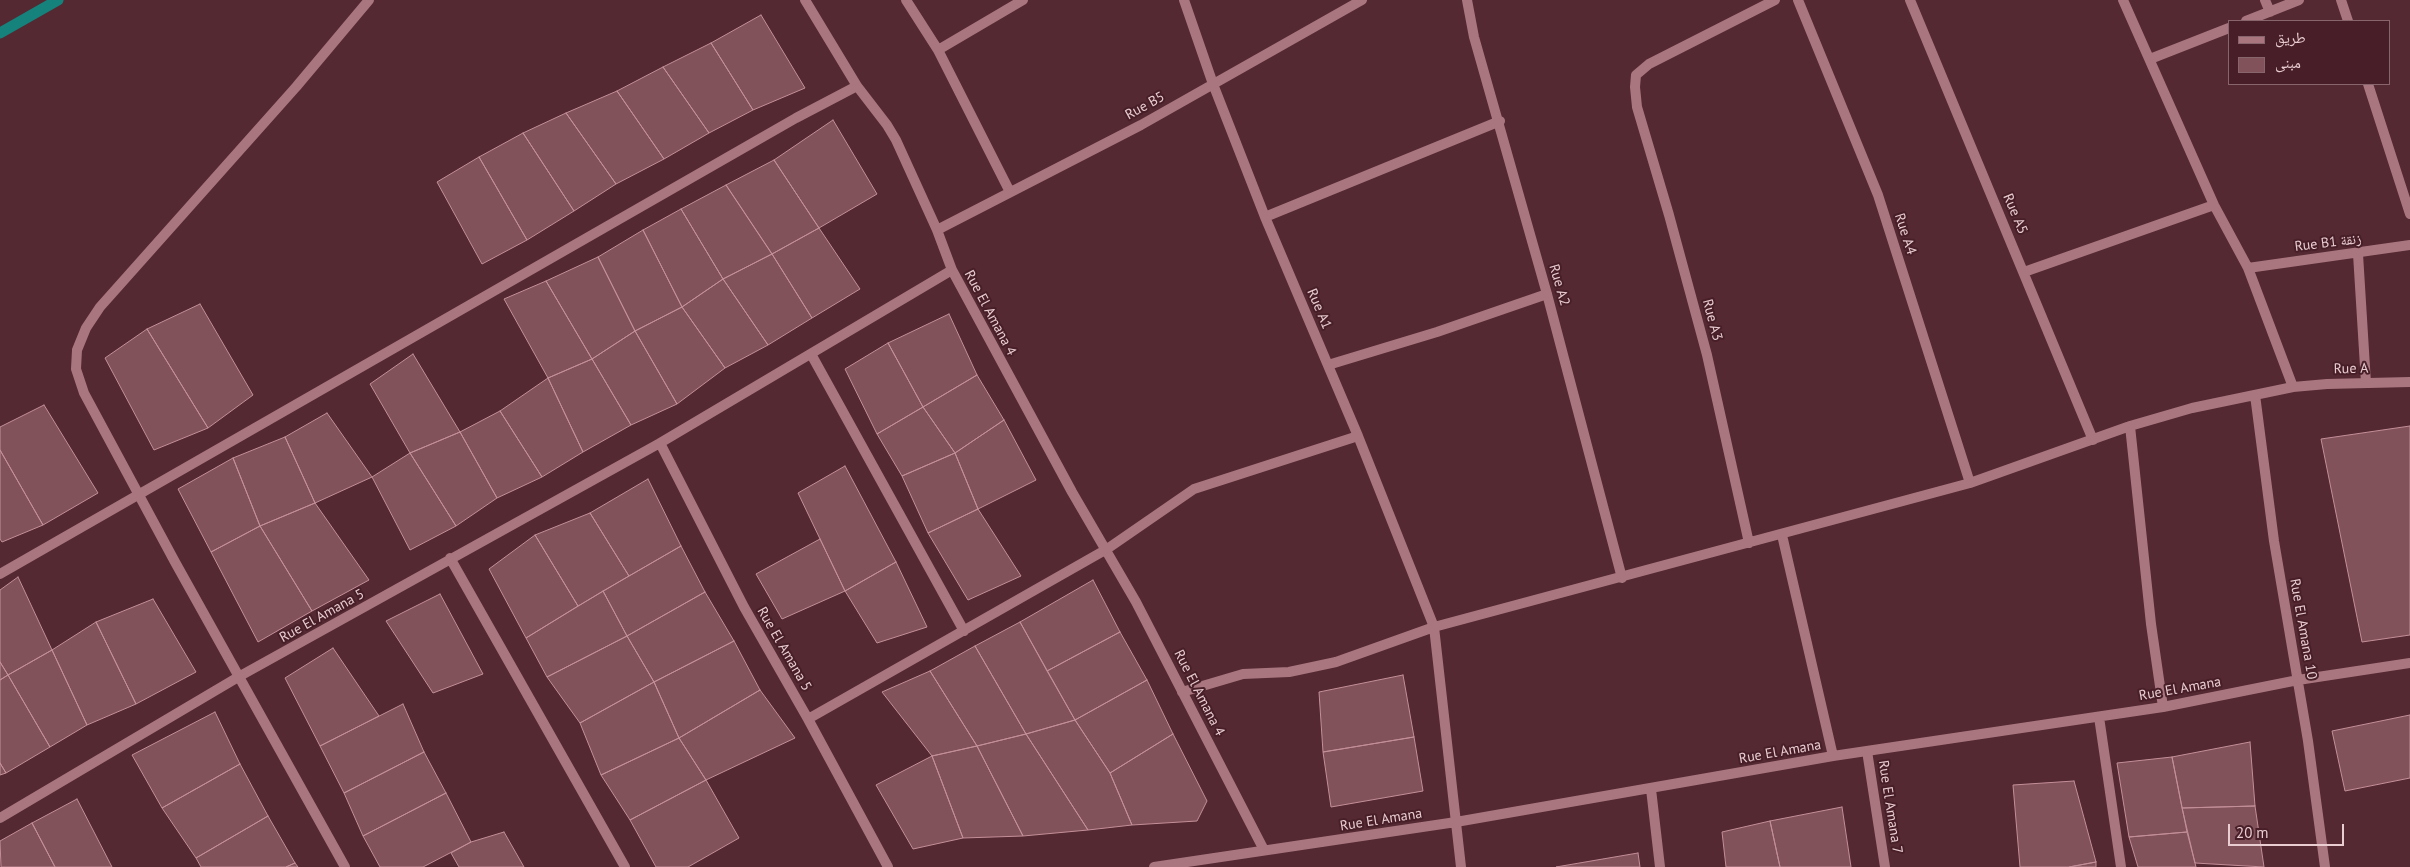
<!DOCTYPE html>
<meta charset="utf-8">
<style>
body{margin:0}
#map{position:relative;width:2410px;height:867px;overflow:hidden;background:#542932;font-family:"PT Sans","Noto Naskh Arabic",sans-serif}
canvas{display:block}
.legend{position:absolute;left:2228px;top:20px;width:162px;height:65px;box-sizing:border-box;background:#481f28;border:1px solid #88656c;margin:0;padding:6px 9px;list-style:none;font-size:15px;color:#e9cdd1}
.legend li{display:flex;align-items:center;gap:10px;height:25px}
.legend b{width:25px;border:1px solid #88656c}
.scale{position:absolute;left:2228px;top:824px;width:116px;height:22px;box-sizing:border-box;border:2px solid #e9cdd1;border-top:0;padding-left:6px;font-size:15px;line-height:18px;white-space:nowrap;color:#e9cdd1;-webkit-text-stroke:4px #481f28;paint-order:stroke}
</style>
<div id="map">
<canvas width="2410" height="867"></canvas>
<ul class="legend">
<li><b style="height:6px;background:#a9767f"></b>طريق</li>
<li><b style="height:14px;background:#82525b"></b>مبنى</li>
</ul>
<div class="scale">20 m</div>
</div>
<script>
const c = document.querySelector('canvas').getContext('2d');
c.lineJoin = 'round';
const poly = rows => new Path2D(rows.map(r => 'M' + r).join(''));
function stroke(path, color, width, dash) { c.strokeStyle = color; c.lineWidth = width; c.lineCap = dash ? 'butt' : 'round'; c.setLineDash(dash || []); c.stroke(path); }
function fillPath(path, color) { c.fillStyle = color; c.fill(path, 'evenodd'); }
function label(font, color, halo, rows, align = 'center') {
  c.font = font + ' "PT Sans","Noto Naskh Arabic",sans-serif'; c.lineWidth = 4; c.setLineDash([]); c.textBaseline = 'middle'; c.strokeStyle = halo; c.fillStyle = color; for (const [text, x, y, turn = 0] of rows) {
    c.save(); c.translate(x, y); c.rotate((+turn || 0) * Math.PI / 180); c.textAlign = isNaN(turn) ? turn : align; if (halo) c.strokeText(text, 0, 0); c.fillText(text, 0, 0); c.restore();
  }
}
stroke(poly([
 [0,33,58,0]
]), '#15827b', 11);
const building = poly([
 [761,15,805,88,753,110,711,43,761,15],
 [711,43,753,110,709,133,663,67,711,43],
 [663,67,709,133,664,159,617,91,663,67],
 [617,91,664,159,616,184,566,113,617,91],
 [566,113,616,184,574,211,523,133,566,113],
 [833,120,877,194,819,228,774,160,833,120],
 [523,133,574,211,527,240,479,157,523,133],
 [479,157,527,240,482,264,437,182,479,157],
 [774,160,819,228,772,254,726,185,774,160],
 [726,185,772,254,723,279,681,209,726,185],
 [681,209,723,279,682,307,643,230,681,209],
 [819,228,860,289,812,318,772,254,819,228],
 [643,230,682,307,635,331,598,257,643,230],
 [772,254,812,318,768,345,723,279,772,254],
 [598,257,635,331,592,359,546,281,598,257],
 [723,279,768,345,725,368,682,307,723,279],
 [546,281,592,359,548,378,504,299,546,281],
 [200,304,253,395,208,428,147,329,200,304],
 [682,307,725,368,677,404,635,331,682,307],
 [949,314,977,375,923,407,888,343,949,314],
 [147,329,208,428,154,450,105,358,147,329],
 [635,331,677,404,631,425,592,359,635,331],
 [888,343,923,407,877,434,845,369,888,343],
 [413,354,460,432,410,453,370,384,413,354],
 [592,359,631,425,583,452,548,378,592,359],
 [977,375,1004,420,955,453,923,407,977,375],
 [548,378,583,452,542,477,500,411,548,378],
 [44,405,98,493,43,525,0,450,0,427,44,405],
 [923,407,955,453,902,476,877,434,923,407],
 [500,411,542,477,497,498,460,432,500,411],
 [327,413,372,477,315,503,285,437,327,413],
 [1004,420,1036,480,978,509,955,453,1004,420],
 [2410,426,2410,635,2362,642,2321,439,2410,426],
 [460,432,497,498,456,526,410,453,460,432],
 [285,437,315,503,260,526,233,458,285,437],
 [0,450,43,525,2,542,0,539,0,450],
 [410,453,456,526,410,550,372,477,410,453],
 [955,453,978,509,928,533,902,476,955,453],
 [233,458,260,526,211,552,178,489,233,458],
 [845,466,896,562,845,591,798,493,845,466],
 [648,479,681,546,629,576,590,513,648,479],
 [315,503,369,580,312,611,260,526,315,503],
 [978,509,1021,576,968,600,928,533,978,509],
 [590,513,629,576,578,606,535,535,590,513],
 [260,526,312,611,258,642,211,552,260,526],
 [535,535,578,606,526,638,489,569,535,535],
 [820,539,845,591,782,619,756,574,820,539],
 [681,546,705,592,627,636,603,591,681,546],
 [896,562,927,627,877,643,845,591,896,562],
 [18,577,52,650,8,675,0,662,0,590,18,577],
 [1093,580,1120,632,1047,671,1020,622,1093,580],
 [603,591,627,636,547,677,526,638,603,591],
 [705,592,734,641,654,682,627,636,705,592],
 [440,594,483,674,433,693,386,621,440,594],
 [153,599,196,672,136,704,96,622,153,599],
 [96,622,136,704,87,725,52,650,96,622],
 [1020,622,1075,720,1026,734,975,646,1020,622],
 [1120,632,1147,680,1075,720,1047,671,1120,632],
 [627,636,654,682,580,723,547,677,627,636],
 [734,641,760,690,679,738,654,682,734,641],
 [975,646,1026,734,977,746,930,671,975,646],
 [333,648,379,716,320,746,285,678,333,648],
 [52,650,87,725,50,747,8,675,52,650],
 [0,662,8,675,0,680,0,662],
 [930,671,977,746,932,756,882,692,930,671],
 [8,675,50,747,6,773,0,763,0,680,8,675],
 [1403,675,1414,737,1323,752,1319,692,1403,675],
 [1147,680,1173,734,1110,773,1075,720,1147,680],
 [654,682,679,738,601,775,580,723,654,682],
 [760,690,795,738,706,780,679,738,760,690],
 [403,704,424,752,344,793,320,746,403,704],
 [215,712,240,764,162,808,132,755,215,712],
 [2410,715,2410,778,2345,791,2332,731,2410,715],
 [1075,720,1110,773,1132,825,1088,830,1026,734,1075,720],
 [1026,734,1088,830,1023,836,977,746,1026,734],
 [1173,734,1207,801,1197,821,1132,825,1110,773,1173,734],
 [1414,737,1423,791,1331,807,1323,752,1414,737],
 [679,738,706,780,630,820,601,775,679,738],
 [2250,742,2255,806,2182,808,2172,757,2250,742],
 [977,746,1023,836,963,838,932,756,977,746],
 [424,752,446,793,363,836,344,793,424,752],
 [932,756,963,838,913,849,876,785,932,756],
 [2172,757,2187,832,2129,837,2117,763,2172,757],
 [0,763,6,773,0,775,0,763],
 [240,764,268,816,196,858,162,808,240,764],
 [706,780,739,838,688,867,656,867,630,820,706,780],
 [2074,781,2096,862,2069,867,2020,867,2013,785,2074,781],
 [446,793,471,842,423,867,380,867,363,836,446,793],
 [77,799,112,867,55,867,32,823,77,799],
 [2255,806,2264,867,2195,863,2182,808,2255,806],
 [1842,807,1851,867,1780,867,1770,821,1842,807],
 [268,816,295,863,286,867,201,867,196,858,268,816],
 [1770,821,1780,867,1726,867,1722,832,1770,821],
 [32,823,55,867,1,867,0,841,32,823],
 [504,832,524,867,459,867,451,853,471,842,504,832],
 [2187,832,2196,867,2138,867,2129,837,2187,832],
 [1638,853,1640,867,1556,867,1638,853],
 [2096,862,2096,867,2069,867,2096,862],
 [295,863,298,867,286,867,295,863]
]);
fillPath(building, '#82525b');
stroke(building, '#c38f98', 1);
stroke(poly([
 [805,0,857,86,887,125,896,140,937,230,952,270,1072,492,1136,602,1264,850],
 [906,0,938,50,1010,192],
 [1184,0,1213,84,1265,217,1358,436,1434,627,1461,867],
 [1467,0,1474,37,1547,294,1622,578],
 [1798,0,1878,195,1970,483],
 [1910,0,2093,440],
 [2123,0,2214,205,2248,268,2293,387],
 [2265,0,2270,12],
 [2341,0,2348,21],
 [2246,21,2299,0],
 [938,50,1023,0],
 [2150,59,2229,28],
 [2368,84,2410,214],
 [1265,217,1500,121],
 [937,230,1141,125,1362,0],
 [2358,254,2366,383],
 [2248,268,2410,245],
 [2024,272,2214,205],
 [811,354,964,631],
 [1328,365,1437,332,1547,294],
 [2255,395,2274,541,2308,741,2325,867],
 [2130,426,2151,624,2163,707],
 [660,443,744,607,808,719,888,867],
 [1782,535,1833,756],
 [1749,543,1707,355,1669,215,1637,107,1635,87,1636,75,1649,64,1775,0],
 [450,558,625,867],
 [0,574,796,118,857,86],
 [1182,692,1243,674,1289,672,1336,662,1434,627,1970,483,2130,426,2192,408,2293,387,2327,384,2410,382],
 [2099,717,2121,867],
 [808,719,1107,549,1194,489,1358,436],
 [1867,751,1885,867],
 [1651,789,1660,867],
 [0,818,240,676,660,443,952,270],
 [345,867,175,562,84,393,76,369,77,350,86,328,100,307,296,87,369,0],
 [1154,867,1456,822,1833,756,2163,707,2298,680,2410,663]
]), '#a9767f', 10);
label('14px', '#e9cdd1', '#481f28', [
 ["Rue B5",1145,106,-29],
 ["Rue A5",2015,214,67],
 ["Rue A4",1905,234,72],
 ["Rue B1 زنقة",2328,243,-7],
 ["Rue A2",1559,285,74],
 ["Rue A1",1319,309,67],
 ["Rue El Amana 4",990,313,62],
 ["Rue A3",1712,320,75],
 ["Rue A",2351,369,-1],
 ["Rue El Amana 5",322,616,-29],
 ["Rue El Amana 10",2303,629,80],
 ["Rue El Amana 5",784,649,60],
 ["Rue El Amana",2180,689,-10],
 ["Rue El Amana 4",1199,693,63],
 ["Rue El Amana",1780,752,-10],
 ["Rue El Amana 7",1890,807,81],
 ["Rue El Amana",1381,820,-9]
]);
</script>
